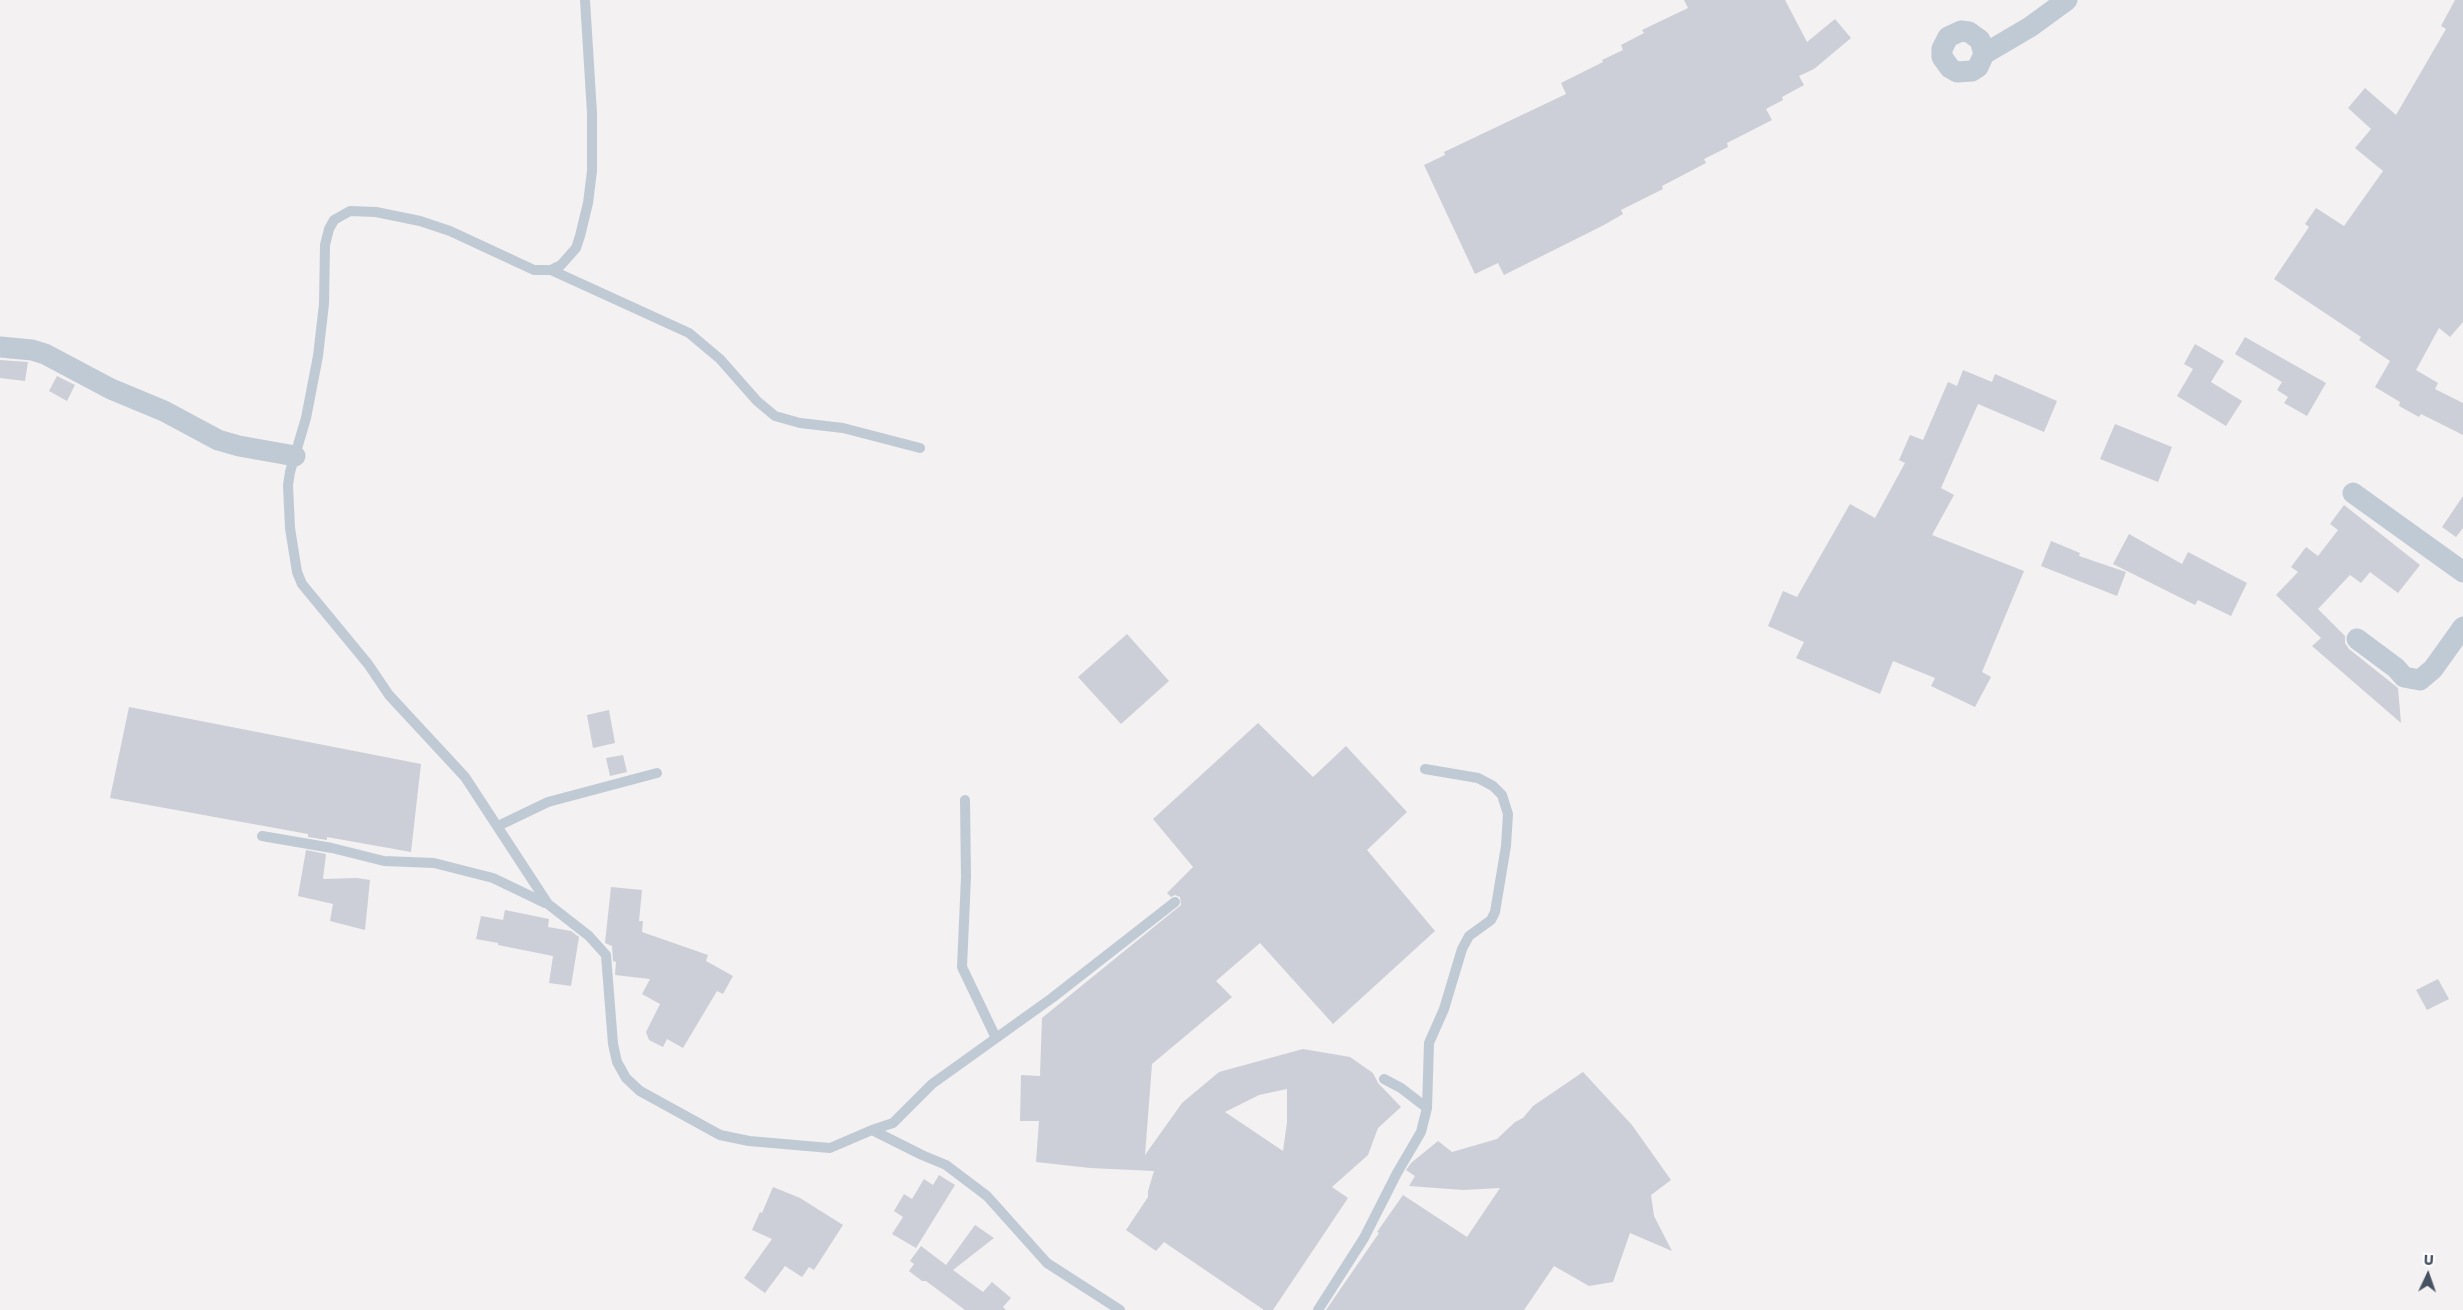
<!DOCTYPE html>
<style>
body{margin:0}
#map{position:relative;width:2463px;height:1310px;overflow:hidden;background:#f3f1f1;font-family:Poppins,sans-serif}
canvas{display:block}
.north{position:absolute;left:2403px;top:1250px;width:50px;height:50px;-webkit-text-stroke:4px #fff;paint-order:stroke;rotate:3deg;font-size:14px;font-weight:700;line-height:20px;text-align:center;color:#465261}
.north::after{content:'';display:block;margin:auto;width:18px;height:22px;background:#465261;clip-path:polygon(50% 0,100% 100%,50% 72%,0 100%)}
</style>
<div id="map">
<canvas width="2463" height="1310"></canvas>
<div class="north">U</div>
</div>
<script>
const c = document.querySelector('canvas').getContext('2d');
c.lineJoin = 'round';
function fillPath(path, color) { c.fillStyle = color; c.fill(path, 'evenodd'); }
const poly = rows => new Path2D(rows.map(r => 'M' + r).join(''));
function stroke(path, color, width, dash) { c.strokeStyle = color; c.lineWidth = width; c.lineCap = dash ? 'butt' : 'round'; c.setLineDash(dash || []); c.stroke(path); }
fillPath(poly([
 [1684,0,1785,0,1807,42,1835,19,1851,38,1814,69,1799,76,1804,85,1782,97,1783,100,1766,109,1772,120,1727,143,1728,147,1704,159,1706,163,1662,186,1663,189,1621,210,1623,214,1604,225,1504,275,1498,263,1475,274,1424,165,1445,155,1444,152,1566,94,1561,83,1603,62,1602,60,1623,50,1621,45,1644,33,1642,30,1688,8],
 [2455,0,2463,0,2463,322,2450,337,2439,328,2416,370,2438,383,2435,389,2463,403,2463,435,2421,414,2419,417,2399,406,2400,402,2375,387,2390,361,2359,340,2361,337,2274,279,2309,227,2305,224,2316,208,2344,226,2383,171,2355,148,2371,129,2348,108,2365,88,2396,115,2446,29,2441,26],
 [2245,337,2326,383,2307,416,2284,403,2288,397,2277,390,2282,382,2235,354],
 [2195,344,2224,361,2211,382,2242,401,2226,426,2177,396,2193,369,2184,364],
 [0,360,28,362,25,381,0,378],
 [1963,370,1992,382,1995,374,2057,401,2044,432,1978,404,1941,488,1954,495,1932,535,2024,571,1982,672,1991,677,1975,707,1931,686,1935,678,1893,661,1880,694,1796,658,1804,642,1768,626,1783,591,1797,597,1850,504,1875,518,1905,463,1899,460,1910,435,1923,440,1948,382,1957,386],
 [57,376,75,385,67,401,49,391],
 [2115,424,2172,447,2158,482,2100,459],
 [2463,496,2463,528,2456,537,2442,527],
 [2344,505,2420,565,2398,593,2370,572,2361,583,2350,575,2318,609,2345,636,2345,643,2349,649,2398,688,2401,723,2312,646,2321,638,2276,595,2298,572,2291,567,2306,547,2318,556,2338,530,2330,524],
 [2129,534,2182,564,2188,552,2247,583,2231,616,2198,600,2195,605,2113,564],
 [2051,541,2080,553,2079,556,2126,572,2117,596,2041,566],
 [1127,634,1169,681,1121,724,1078,677],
 [129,707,421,764,411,852,327,837,327,840,308,837,308,834,110,798],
 [609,710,615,743,593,748,587,715],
 [1258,723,1313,777,1346,746,1407,812,1367,850,1435,931,1333,1024,1260,943,1216,981,1232,997,1152,1064,1145,1155,1182,1103,1219,1072,1303,1049,1350,1057,1373,1073,1378,1083,1401,1107,1378,1128,1368,1155,1332,1187,1348,1198,1273,1310,1264,1310,1164,1242,1156,1251,1126,1230,1148,1197,1148,1191,1154,1171,1090,1168,1036,1162,1039,1121,1020,1121,1021,1075,1040,1076,1042,1018,1181,905,1180,897,1175,895,1171,897,1167,893,1193,867,1153,819],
 [1287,1089,1287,1122,1283,1151,1225,1112,1259,1095],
 [623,755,627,772,610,776,606,758],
 [306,850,326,854,323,879,357,878,370,880,365,930,330,921,333,904,298,896],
 [611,887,642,890,639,921,643,921,642,932,708,955,706,961,733,976,723,994,717,991,683,1048,667,1039,663,1047,649,1040,646,1032,660,1004,642,994,650,979,615,975,616,962,613,961,612,946,605,943],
 [505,910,549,919,548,927,571,931,579,937,571,986,549,983,553,956,498,945,498,943,476,939,481,916,503,920],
 [2438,979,2449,999,2427,1010,2416,990],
 [1583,1072,1632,1125,1671,1180,1651,1195,1654,1216,1672,1251,1630,1233,1613,1282,1589,1286,1554,1266,1524,1310,1326,1310,1379,1233,1377,1232,1403,1195,1467,1237,1500,1188,1463,1190,1409,1186,1415,1176,1406,1170,1411,1163,1438,1141,1452,1152,1497,1139,1515,1122,1523,1118,1533,1106],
 [939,1175,955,1185,916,1248,892,1234,903,1217,894,1211,904,1194,912,1199,924,1179,933,1185],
 [773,1187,800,1198,843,1225,814,1270,809,1267,802,1277,785,1266,765,1293,744,1278,772,1239,752,1230,760,1212,762,1213],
 [975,1225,994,1238,953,1270,983,1292,992,1282,1011,1298,1003,1307,1006,1310,965,1310,926,1281,922,1281,909,1271,914,1264,910,1261,921,1246,946,1265]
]), '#cccfd7');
stroke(poly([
 [585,0,592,113,592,171,588,203,580,236,576,248,561,265,551,270,534,270,450,231,420,221,376,212,350,211,334,220,329,229,325,245,324,304,318,356,306,418,290,472,288,485,290,528,297,572,302,584,368,664,389,695,465,777,548,904,589,936,606,955,613,1044,617,1062,626,1078,640,1091,720,1135,749,1141,830,1148,872,1130,922,1155,946,1165,987,1196,1047,1263,1120,1310],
 [551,270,689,333,720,359,757,401,775,416,800,423,843,428,920,448],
 [1425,769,1478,778,1493,786,1502,795,1508,814,1506,846,1495,912,1491,920,1469,936,1462,949,1444,1009,1429,1043,1427,1108],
 [965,800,966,877,962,967,996,1038],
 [498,826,548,802,657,773],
 [262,836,332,848,384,861,434,863,493,878,545,903],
 [872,1130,893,1123,932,1084,1052,998,1175,902],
 [1318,1310,1364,1238,1397,1173,1421,1132,1427,1108,1401,1088,1384,1079]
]), '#c0cad4', 10);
stroke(poly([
 [1984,54,1980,40,1969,32,1961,31,1948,37,1942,49,1942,57,1950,68,1957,72,1972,71,1978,67,1984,54,2030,27,2067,0],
 [0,347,32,350,45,354,111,389,164,411,218,440,239,446,295,456],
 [2353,493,2463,572],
 [2357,639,2396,668,2404,677,2420,680,2433,669,2463,627]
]), '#c0cad4', 21);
</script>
